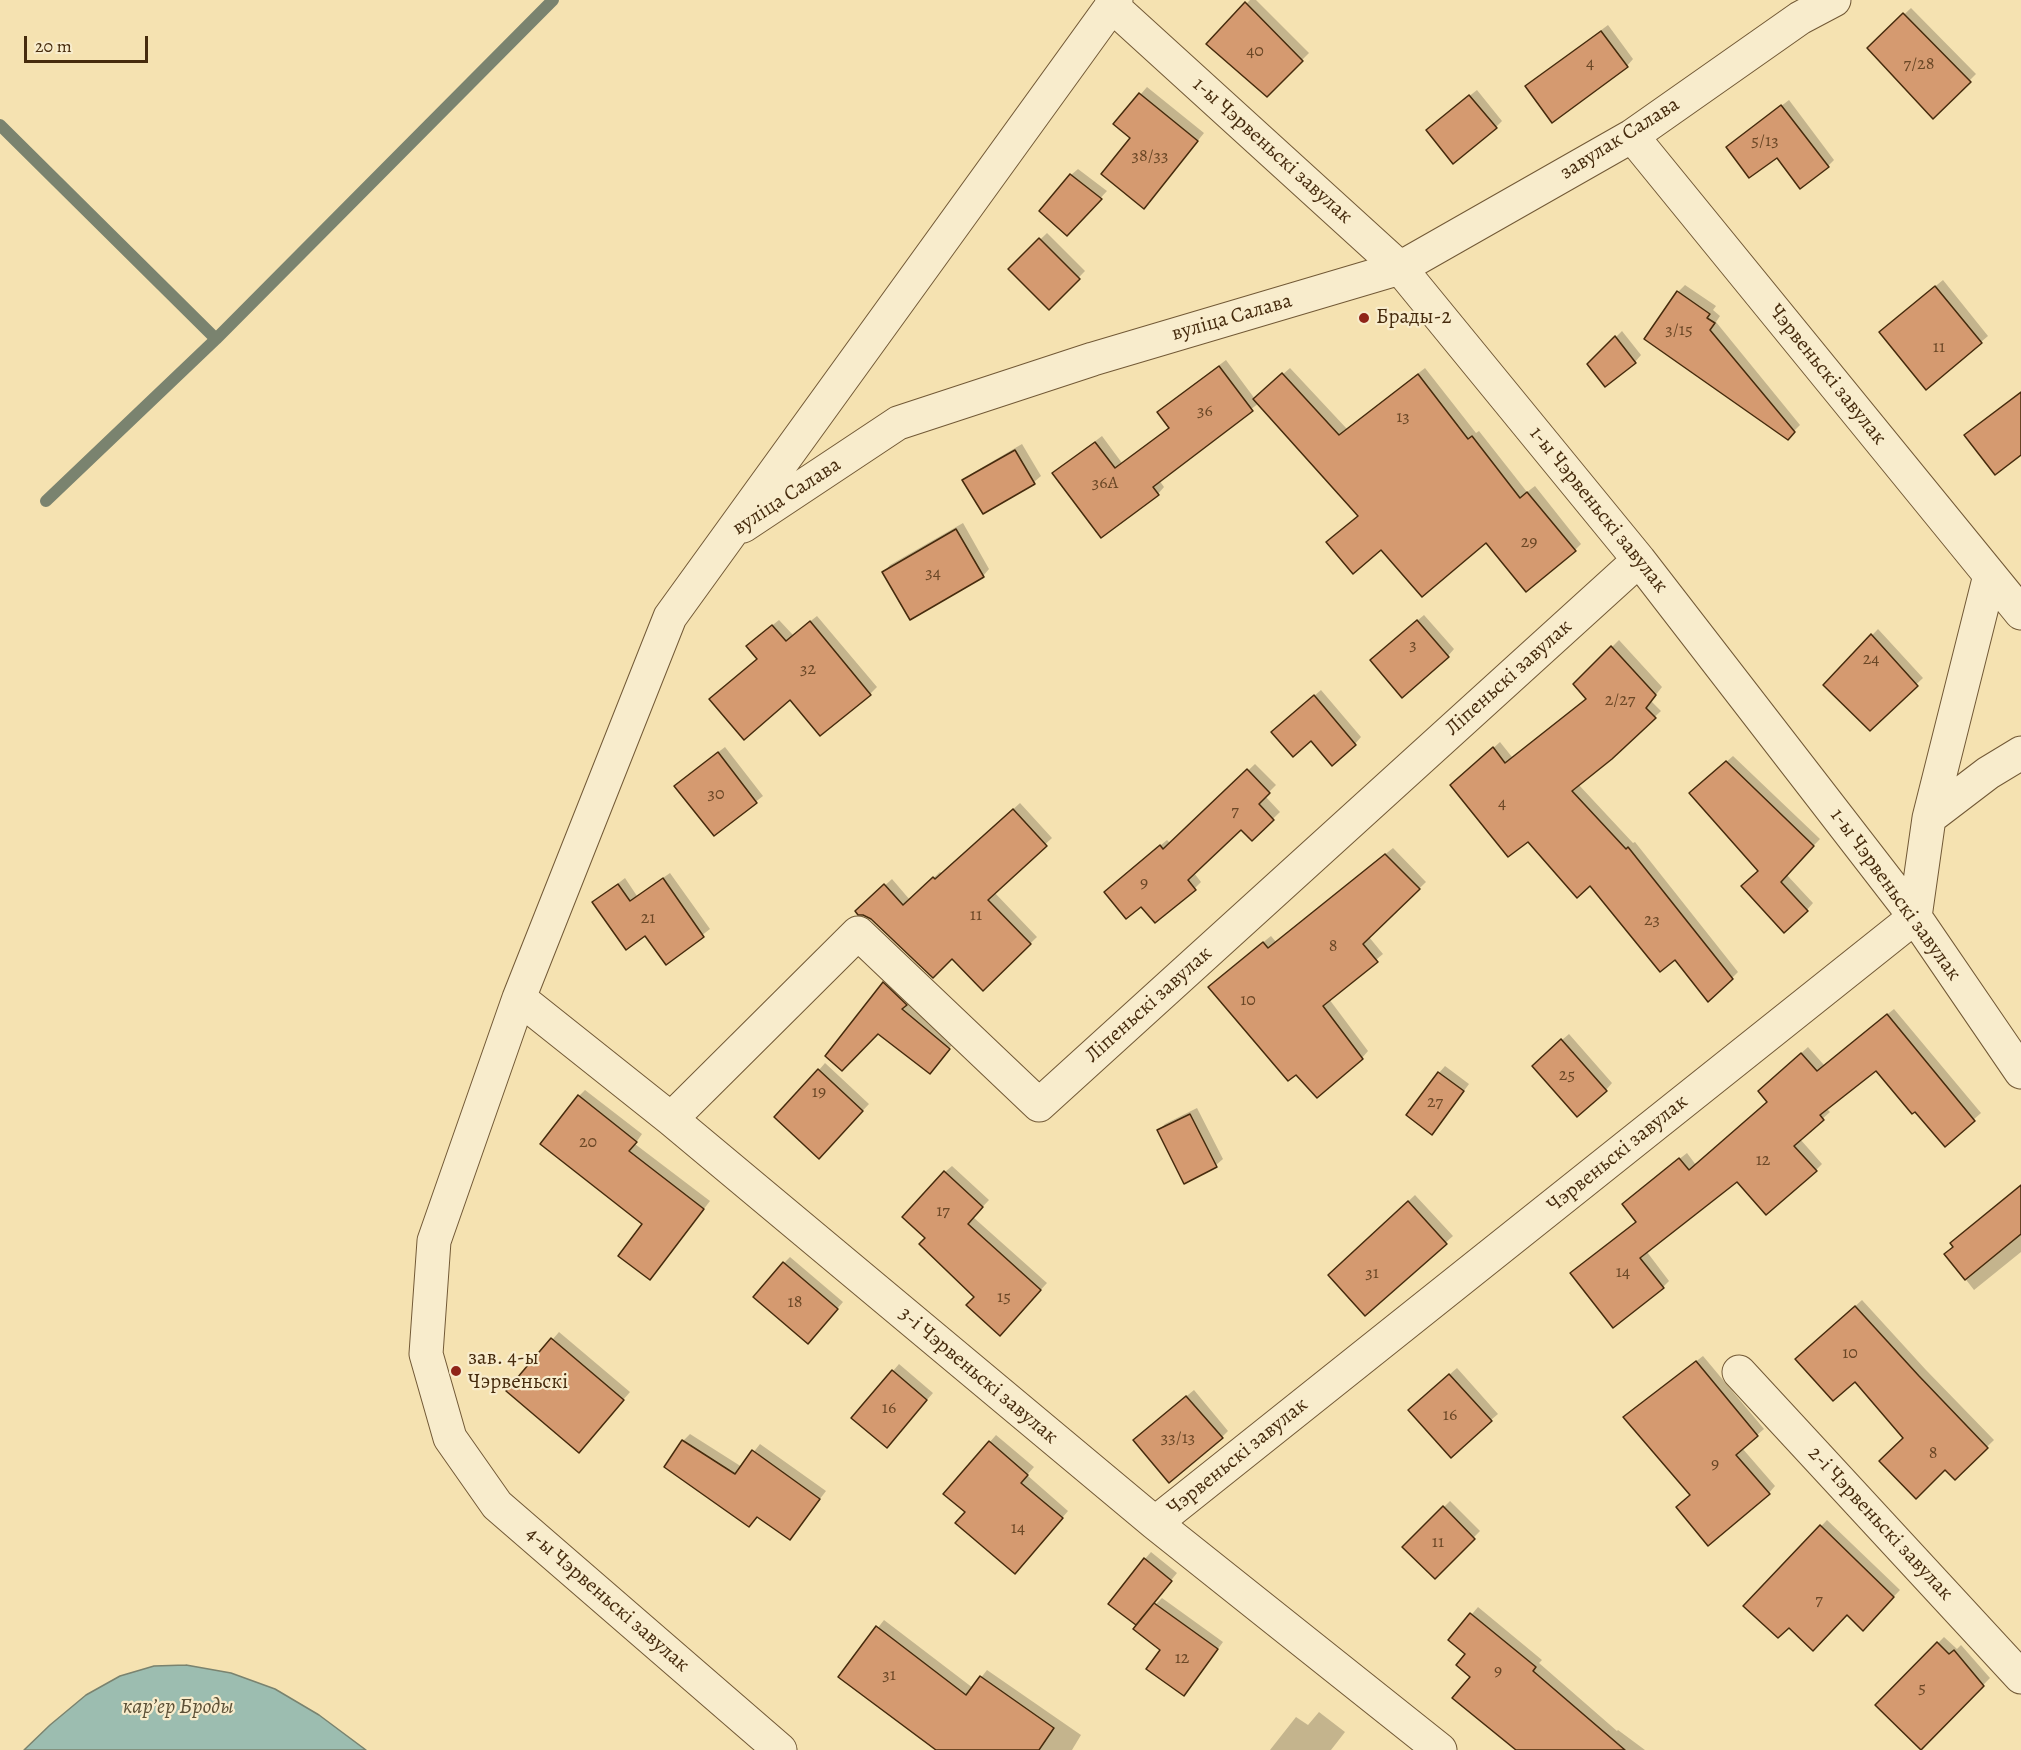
<!DOCTYPE html>
<meta charset="utf-8">
<style>
body{margin:0}
#map{position:relative;width:2021px;height:1750px;overflow:hidden;background:#f5e2b1;font-family:Alegreya,serif}
canvas{display:block}
.scale{position:absolute;left:24px;top:36px;width:124px;height:27px;box-sizing:border-box;border:3px solid #462b0d;border-top:0;padding-left:8px;font-size:18px;line-height:21px;white-space:nowrap;color:#462b0d;-webkit-text-stroke:4px #f8eccc;paint-order:stroke}
</style>
<div id="map">
<canvas width="2021" height="1750"></canvas>
<div class="scale">20 m</div>
</div>
<script>
const c = document.querySelector('canvas').getContext('2d');
c.lineJoin = 'round';
function fillPath(path, color) { c.fillStyle = color; c.fill(path, 'evenodd'); }
const poly = rows => new Path2D(rows.map(r => 'M' + r).join(''));
function stroke(path, color, width, dash) { c.strokeStyle = color; c.lineWidth = width; c.lineCap = dash ? 'butt' : 'round'; c.setLineDash(dash || []); c.stroke(path); }
function label(font, color, halo, rows, align = 'center') {
  c.font = font + ' Alegreya,serif'; c.lineWidth = 4.5; c.setLineDash([]); c.textBaseline = 'middle'; c.strokeStyle = halo; c.fillStyle = color; for (const [text, x, y, turn = 0] of rows) {
    c.save(); c.translate(x, y); c.rotate((+turn || 0) * Math.PI / 180); c.textAlign = isNaN(turn) ? turn : align; if (halo) c.strokeText(text, 0, 0); c.fillText(text, 0, 0); c.restore();
  }
}
const water = poly([
 [186,1665,231,1673,275,1689,319,1715,366,1750,24,1750,50,1725,86,1695,120,1676,154,1666,186,1665]
]);
fillPath(water, '#9cbdb0');
stroke(water, '#7a836f', 1.5);
fillPath(poly([
 [1250,0,1256,0,1309,53,1267,95,1208,44],
 [1911,8,1976,74,1933,117,1869,48],
 [1608,25,1633,59,1627,66,1527,86],
 [1147,87,1204,133,1150,200,1132,138,1115,124],
 [1477,90,1502,121,1496,127,1434,124],
 [1789,100,1834,160,1828,166,1728,147],
 [1078,169,1107,191,1067,234,1071,175],
 [1047,233,1085,271,1049,308,1010,269],
 [1943,280,1988,336,1981,342,1888,325],
 [1685,285,1716,306,1713,310,1720,316,1716,322,1800,425,1787,438,1646,338,1678,292],
 [1622,331,1641,355,1635,362,1589,364],
 [1226,360,1255,399,1290,368,1347,429,1425,368,1476,433,1479,431,1527,492,1535,486,1581,544,1575,550,1359,515,1259,403,1159,480,1164,487,1158,494,1061,467,1102,436,1122,463,1170,427,1166,405],
 [1022,444,1041,476,1034,482,964,480,971,474],
 [963,523,989,569,983,576,884,572,890,565],
 [1424,615,1454,649,1448,656,1378,654],
 [817,616,877,687,870,694,791,698,759,659,755,639,779,620,793,635],
 [1878,629,1923,678,1870,728,1825,685],
 [1619,640,1662,687,1651,701,1661,711,1611,758,1578,784,1633,843,1635,842,1738,972,1732,978,1675,958,1591,884,1528,840,1459,779,1500,742,1512,757,1587,698,1575,684],
 [1321,690,1361,737,1355,744,1311,739,1280,725],
 [725,747,763,796,714,834,683,779],
 [1733,756,1820,839,1786,874,1813,903,1807,910,1759,870,1698,787],
 [1255,764,1276,785,1265,796,1280,812,1252,839,1241,828,1194,873,1201,882,1195,888,1155,921,1142,905,1113,885,1167,840,1171,844],
 [1020,803,1052,838,994,892,1037,937,983,989,952,957,857,911,892,879,910,900,940,872,942,874],
 [1393,848,1426,882,1369,937,1383,954,1329,999,1368,1051,1362,1058,1216,980,1271,936,1276,942],
 [670,873,710,929,666,963,646,934,594,902,625,878,637,896],
 [890,977,955,1041,936,1065,884,983],
 [1894,1009,1981,1113,1945,1145,1877,1069,1826,1108,1830,1112,1800,1139,1822,1164,1816,1170,1737,1180,1647,1252,1669,1281,1663,1287,1572,1273,1637,1221,1630,1198,1687,1153,1696,1165,1768,1102,1766,1085,1808,1047,1824,1065],
 [1569,1034,1612,1083,1606,1090,1540,1059],
 [825,1063,869,1104,819,1157,819,1070],
 [1445,1066,1469,1084,1438,1126,1439,1073],
 [585,1090,642,1134,635,1144,710,1201,656,1271,644,1224,579,1096],
 [1197,1108,1223,1159,1216,1165,1185,1182,1159,1130,1165,1124],
 [952,1166,989,1200,973,1217,1047,1283,1007,1327,976,1297,927,1238,945,1172],
 [2021,1185,2021,1252,1974,1290,1946,1254],
 [1415,1195,1453,1236,1366,1314,1331,1275],
 [790,1257,843,1302,815,1335,784,1263],
 [1862,1300,1926,1370,1994,1440,1955,1478,1855,1380,1804,1353],
 [559,1332,630,1392,583,1446,508,1391],
 [1703,1356,1764,1429,1742,1448,1775,1486,1769,1493,1691,1495,1632,1411],
 [899,1364,933,1393,887,1446,893,1371],
 [1457,1368,1498,1414,1491,1420,1417,1403],
 [1194,1390,1228,1431,1222,1437,1142,1433],
 [690,1434,742,1467,760,1444,826,1491,790,1538,758,1516,749,1525,683,1441],
 [996,1435,1034,1467,1027,1475,1068,1511,1022,1565,945,1493],
 [1450,1501,1480,1531,1435,1577,1404,1547],
 [1827,1520,1900,1590,1863,1629,1847,1614,1746,1606],
 [1151,1552,1177,1573,1152,1604,1154,1606,1162,1598,1223,1642,1190,1687,1162,1650,1143,1615,1145,1559],
 [1478,1607,1542,1660,1539,1663,1617,1731,1618,1730,1645,1750,1518,1750,1472,1676,1467,1654,1450,1640],
 [884,1620,973,1688,987,1670,1081,1735,1072,1750,938,1750,840,1677],
 [1944,1637,1957,1649,1961,1645,1990,1678,1921,1748,1877,1705],
 [1319,1712,1345,1732,1331,1750,1270,1750,1296,1717,1308,1725]
]), '#0003');
stroke(poly([
 [0,125,216,339],
 [46,501,216,339,553,0]
]), '#7a836f', 12);
const building = poly([
 [1245,2,1303,61,1267,97,1206,44,1245,2],
 [1903,13,1971,82,1933,119,1867,48,1903,13],
 [1601,31,1628,67,1552,123,1525,86,1601,31],
 [1139,93,1198,141,1144,209,1101,174,1130,138,1113,124,1139,93],
 [1469,95,1497,128,1453,164,1426,130,1469,95],
 [1781,105,1829,167,1800,189,1777,158,1749,178,1726,147,1781,105],
 [1070,174,1102,199,1067,236,1039,211,1070,174],
 [1039,238,1080,279,1049,310,1008,269,1039,238],
 [1935,286,1982,343,1926,390,1879,332,1935,286],
 [1677,291,1710,314,1707,318,1715,323,1710,330,1795,432,1788,440,1644,339,1677,291],
 [1615,336,1636,363,1605,387,1587,364,1615,336],
 [1219,366,1253,411,1153,487,1159,495,1101,538,1052,473,1095,442,1115,468,1169,428,1157,412,1219,366],
 [1282,373,1339,435,1418,374,1468,439,1472,436,1520,498,1527,492,1576,551,1526,592,1486,543,1422,597,1381,550,1353,574,1326,542,1358,516,1253,399,1282,373],
 [2021,392,2021,455,1995,475,1964,435,2021,392],
 [1015,450,1035,484,983,514,962,480,1015,450],
 [956,529,984,577,910,620,882,572,956,529],
 [1417,620,1449,657,1402,698,1370,660,1417,620],
 [810,621,871,695,820,736,790,700,744,740,709,699,757,659,746,646,772,625,786,641,810,621],
 [1871,634,1918,686,1870,731,1823,685,1871,634],
 [1611,646,1656,695,1646,708,1656,718,1612,759,1572,791,1626,849,1628,847,1733,979,1708,1002,1675,960,1660,972,1590,886,1577,898,1528,842,1508,857,1450,785,1493,747,1505,763,1586,699,1573,684,1611,646],
 [1314,695,1356,745,1332,766,1311,741,1293,757,1271,732,1314,695],
 [718,752,757,803,714,836,674,786,718,752],
 [1726,761,1814,846,1781,882,1808,911,1784,933,1741,886,1758,871,1689,793,1726,761],
 [1247,769,1270,793,1259,804,1274,820,1252,841,1241,830,1188,880,1196,890,1155,923,1141,907,1126,919,1104,892,1160,845,1163,849,1247,769],
 [1013,809,1047,846,988,900,1031,944,983,991,952,959,933,978,871,919,863,915,858,915,855,911,884,884,903,905,933,877,935,879,1013,809],
 [1385,854,1420,889,1363,944,1378,962,1323,1006,1363,1059,1317,1098,1296,1075,1288,1081,1208,987,1263,942,1268,948,1385,854],
 [663,878,704,937,666,965,645,936,626,950,592,902,618,884,630,901,663,878],
 [883,982,907,1005,902,1009,950,1049,930,1074,878,1034,842,1071,825,1056,883,982],
 [1887,1014,1975,1121,1945,1147,1915,1112,1912,1114,1876,1071,1820,1115,1824,1120,1794,1146,1817,1171,1766,1215,1737,1182,1640,1258,1664,1288,1613,1328,1570,1273,1636,1222,1622,1204,1679,1158,1689,1170,1767,1102,1758,1091,1801,1053,1817,1071,1887,1014],
 [1561,1039,1607,1091,1577,1117,1532,1066,1561,1039],
 [818,1069,863,1111,819,1159,774,1117,818,1069],
 [1438,1072,1464,1091,1432,1135,1406,1115,1438,1072],
 [578,1095,637,1142,629,1151,704,1209,650,1280,618,1256,642,1224,540,1144,578,1095],
 [1190,1114,1217,1167,1184,1184,1157,1130,1190,1114],
 [944,1171,983,1207,968,1224,1041,1290,1000,1336,966,1305,974,1297,919,1244,925,1238,902,1217,944,1171],
 [2021,1185,2021,1234,1965,1280,1944,1254,1953,1247,1950,1243,2021,1185],
 [1408,1201,1447,1244,1365,1316,1328,1275,1408,1201],
 [783,1262,838,1309,808,1344,753,1297,783,1262],
 [1855,1306,1919,1376,1988,1448,1955,1480,1945,1470,1916,1499,1879,1461,1903,1438,1855,1382,1833,1401,1795,1359,1855,1306],
 [551,1338,624,1400,579,1453,506,1391,551,1338],
 [1696,1361,1758,1436,1736,1455,1770,1494,1708,1546,1676,1507,1690,1495,1623,1417,1696,1361],
 [892,1370,927,1400,887,1448,851,1418,892,1370],
 [1449,1374,1492,1421,1451,1458,1408,1410,1449,1374],
 [1186,1396,1223,1438,1169,1483,1133,1440,1186,1396],
 [682,1440,735,1474,752,1450,820,1499,790,1540,757,1517,749,1527,664,1467,682,1440],
 [989,1441,1028,1475,1021,1483,1063,1518,1015,1574,955,1523,965,1512,943,1494,989,1441],
 [1443,1506,1475,1539,1435,1579,1402,1547,1443,1506],
 [1820,1525,1894,1597,1863,1631,1847,1615,1813,1651,1789,1628,1778,1638,1743,1606,1820,1525],
 [1144,1558,1172,1581,1136,1625,1108,1604,1144,1558],
 [1154,1603,1218,1649,1184,1696,1146,1669,1160,1650,1133,1629,1154,1603],
 [1470,1613,1536,1667,1533,1671,1625,1750,1516,1750,1452,1698,1470,1677,1456,1665,1465,1654,1448,1640,1470,1613],
 [876,1626,966,1695,980,1676,1054,1728,1039,1750,936,1750,838,1677,876,1626],
 [1937,1642,1949,1654,1954,1650,1984,1686,1921,1750,1875,1705,1937,1642]
]);
fillPath(building, '#d59a70');
stroke(building, '#462b0d', 1.5);
const minor = poly([
 [1111,5,1400,268,1639,560,1915,917,2021,1072],
 [1632,136,2021,613],
 [743,526,898,423,1093,359,1400,268,1632,136,1800,18,1834,0],
 [1929,818,1990,575],
 [519,998,671,1119,1155,1523,1440,1750],
 [671,1119,858,933,1039,1105,1639,560],
 [1739,1372,2021,1677],
 [1155,1523,1915,917,1929,818,1988,773,2021,753],
 [780,1750,497,1505,450,1438,426,1354,434,1241,519,998,670,617,1116,0]
]);
stroke(minor, '#725936', 35);
stroke(minor, '#f8eccc', 33);
for (const [x, y, r, color] of [
 [1364,318,6,"#8f2418"],
 [456,1371,6,"#8f2418"]
]) { const dot = new Path2D(); dot.arc(x, y, r, 0, 2 * Math.PI); c.fillStyle = color; c.fill(dot); stroke(dot, '#f8eccc', 2); }
label('18px', '#6a4726', null, [
 ["40",1255,52],
 ["4",1590,64],
 ["7/28",1919,65],
 ["5/13",1765,142],
 ["38/33",1150,157],
 ["3/15",1679,331],
 ["11",1939,348],
 ["36",1205,412],
 ["13",1403,418],
 ["36А",1105,484],
 ["29",1529,543],
 ["34",933,574],
 ["3",1413,646],
 ["24",1871,660],
 ["32",808,670],
 ["2/27",1620,701],
 ["30",716,795],
 ["4",1502,804],
 ["7",1235,812],
 ["9",1144,884],
 ["11",976,916],
 ["21",648,919],
 ["23",1652,921],
 ["8",1333,947],
 ["10",1248,1001],
 ["25",1567,1076],
 ["19",819,1093],
 ["27",1435,1103],
 ["20",588,1143],
 ["12",1763,1161],
 ["17",943,1212],
 ["14",1623,1273],
 ["31",1372,1274],
 ["15",1004,1298],
 ["18",795,1303],
 ["10",1850,1354],
 ["16",889,1409],
 ["16",1450,1416],
 ["33/13",1178,1439],
 ["8",1933,1454],
 ["9",1715,1465],
 ["14",1018,1529],
 ["11",1438,1543],
 ["7",1819,1601],
 ["12",1182,1659],
 ["9",1498,1672],
 ["31",889,1676],
 ["5",1922,1689]
]);
label('21px', '#462b0d', '#f8eccc', [
 ["завулак Салава",1620,139,-32],
 ["1-ы Чэрвеньскі завулак",1272,151,42],
 ["вуліца Салава",1232,318,-16],
 ["Чэрвеньскі завулак",1827,375,51],
 ["вуліца Салава",787,497,-33],
 ["1-ы Чэрвеньскі завулак",1598,510,51],
 ["Ліпеньскі завулак",1509,678,-42],
 ["1-ы Чэрвеньскі завулак",1895,895,54],
 ["Ліпеньскі завулак",1149,1005,-42],
 ["Чэрвеньскі завулак",1618,1154,-39],
 ["3-і Чэрвеньскі завулак",978,1376,40],
 ["Чэрвеньскі завулак",1238,1457,-39],
 ["2-і Чэрвеньскі завулак",1880,1524,47],
 ["4-ы Чэрвеньскі завулак",607,1600,41]
]);
label('21px', '#462b0d', '#f8eccc', [
 ["Брады-2",1376,318],
 ["зав. 4-ы",468,1359],
 ["Чэрвеньскі",468,1383]
], 'left');
label('italic 22px', '#5c5036', '#f8eccc', [
 ["карʼер Броды",178,1708]
]);
</script>
